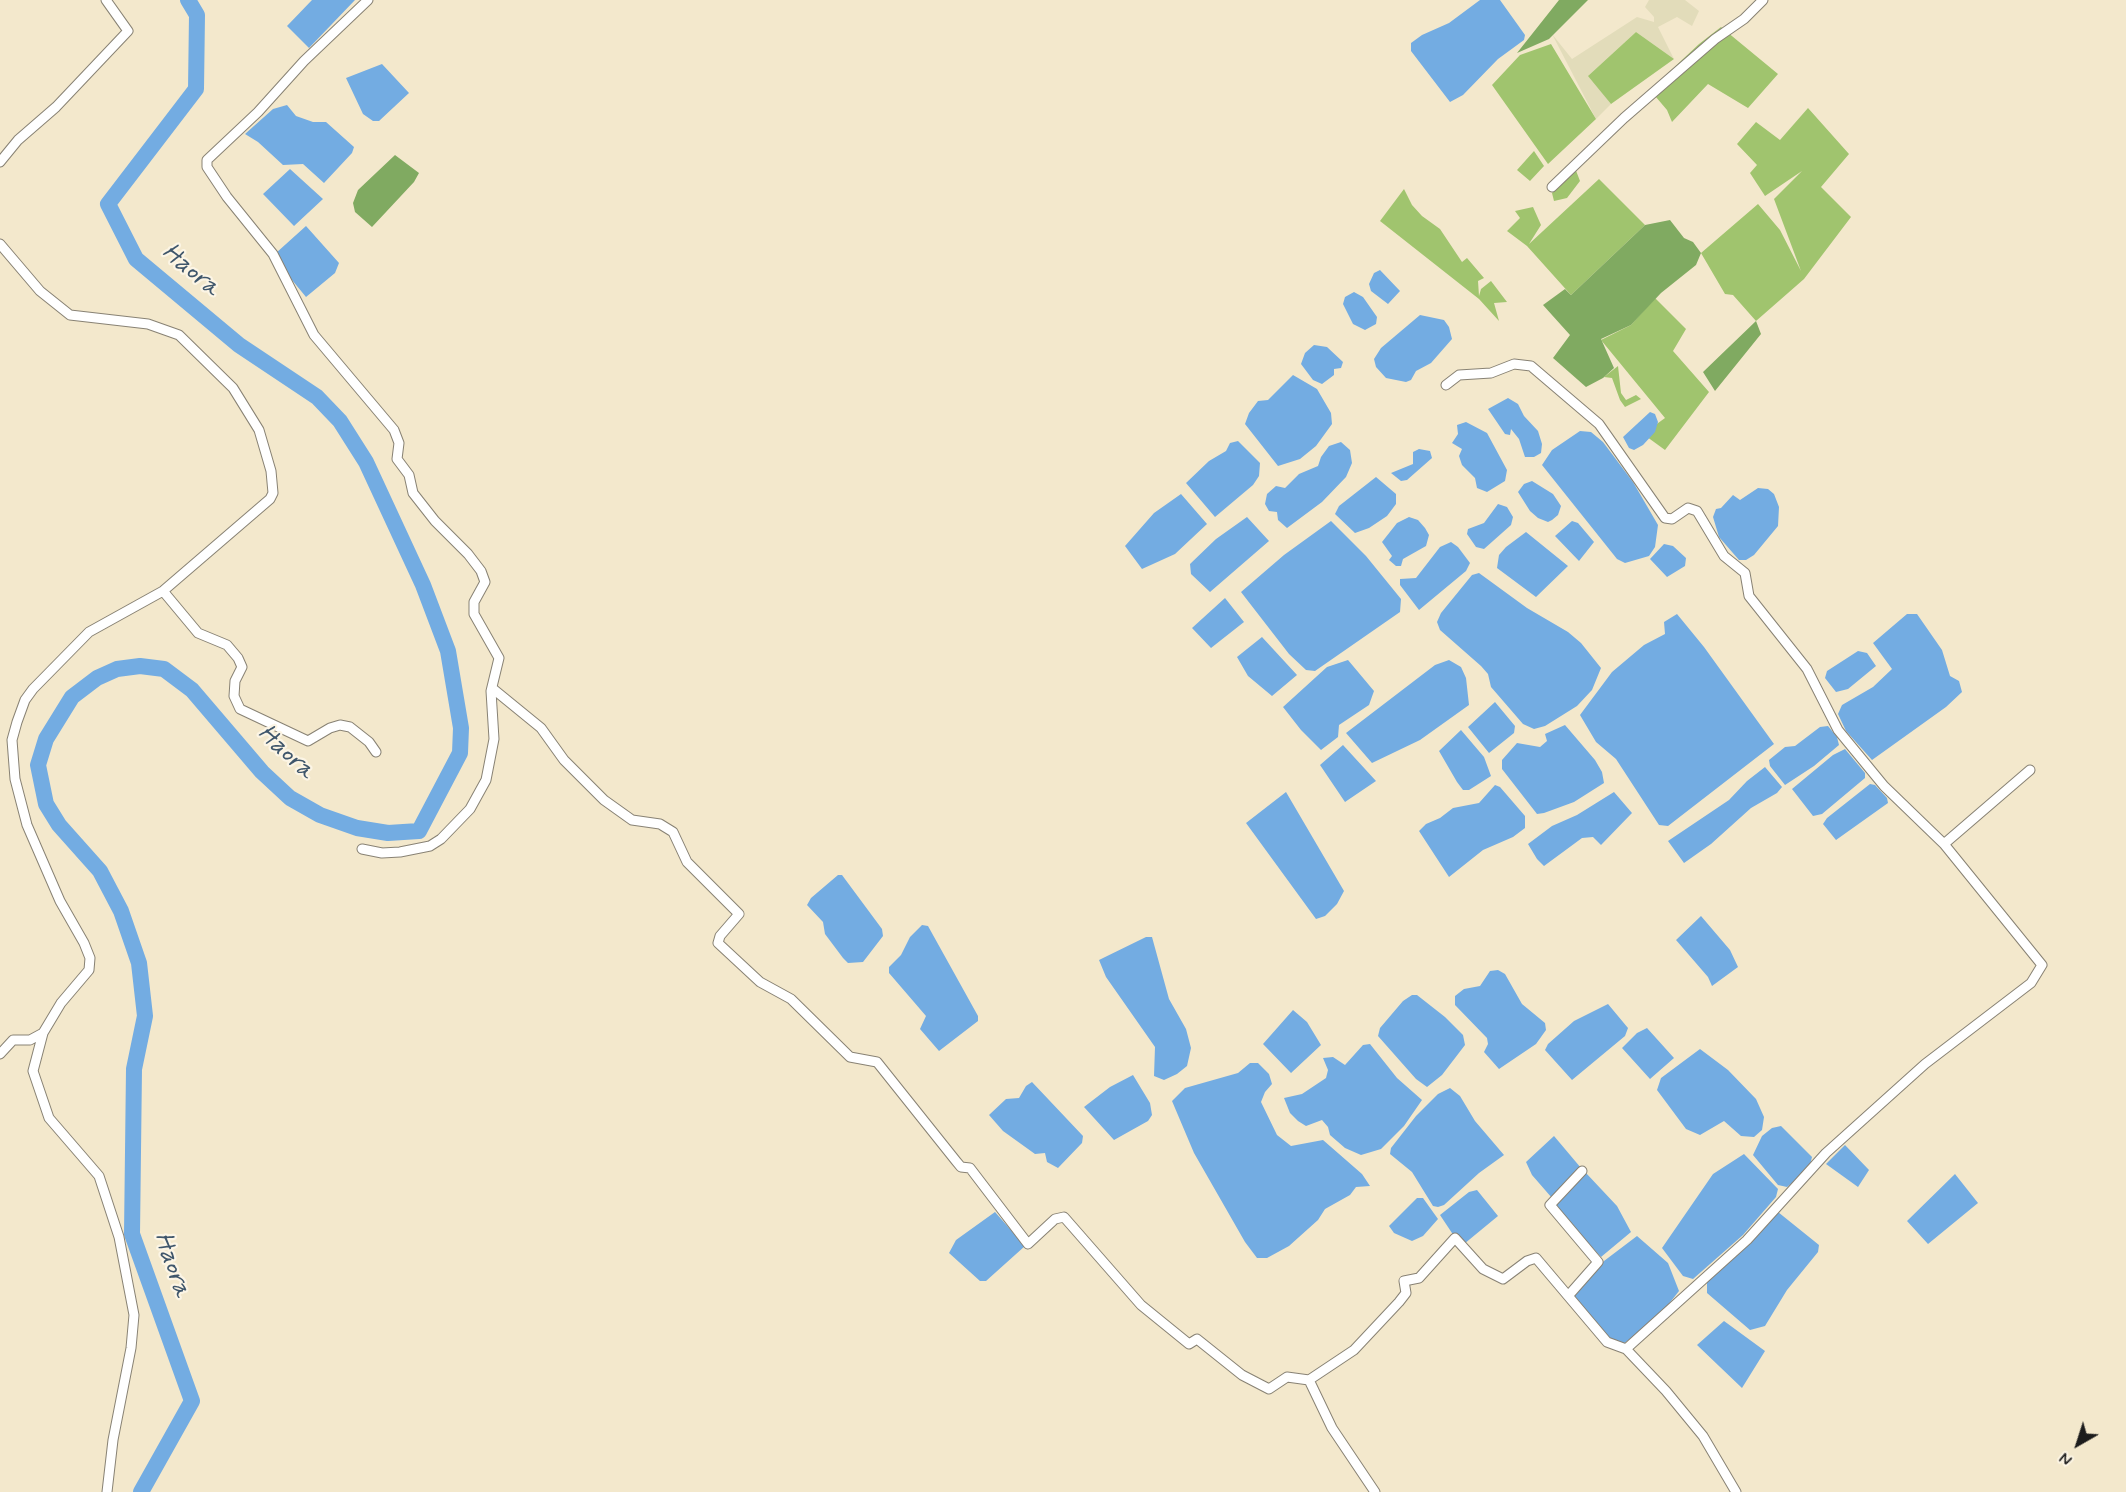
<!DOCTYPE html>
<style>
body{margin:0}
#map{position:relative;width:2126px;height:1492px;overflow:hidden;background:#f3e8cc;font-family:Mynerve,sans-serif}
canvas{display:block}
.north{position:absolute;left:2048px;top:1414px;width:60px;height:60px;-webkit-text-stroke:4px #fcf5e5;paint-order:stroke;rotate:219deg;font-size:16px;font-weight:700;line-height:24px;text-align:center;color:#1c1c1c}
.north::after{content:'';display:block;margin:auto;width:21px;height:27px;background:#1c1c1c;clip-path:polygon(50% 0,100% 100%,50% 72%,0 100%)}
</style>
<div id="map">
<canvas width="2126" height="1492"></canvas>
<div class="north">N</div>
</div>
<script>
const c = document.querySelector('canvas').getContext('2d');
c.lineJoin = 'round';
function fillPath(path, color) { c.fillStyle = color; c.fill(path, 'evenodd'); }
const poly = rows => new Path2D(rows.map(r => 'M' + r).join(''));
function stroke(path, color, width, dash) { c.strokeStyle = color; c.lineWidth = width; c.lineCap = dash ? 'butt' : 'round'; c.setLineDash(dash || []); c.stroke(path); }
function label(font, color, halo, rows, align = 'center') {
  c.font = font + ' Mynerve,sans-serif'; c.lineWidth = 4.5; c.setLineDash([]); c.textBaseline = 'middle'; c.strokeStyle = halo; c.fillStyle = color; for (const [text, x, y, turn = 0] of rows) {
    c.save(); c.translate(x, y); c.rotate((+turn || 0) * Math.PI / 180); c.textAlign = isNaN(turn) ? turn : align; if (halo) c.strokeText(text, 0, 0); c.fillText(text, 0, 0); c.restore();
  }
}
fillPath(poly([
 [1649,0,1685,0,1699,11,1692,26,1677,17,1658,27,1674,59,1636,32,1589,75,1611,104,1596,119,1552,34,1572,59,1637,17,1654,22,1654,17,1645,7]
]), '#e2dcba');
fillPath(poly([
 [1721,27,1778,74,1748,108,1708,84,1672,122,1667,110,1650,90,1699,44],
 [1636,32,1674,59,1611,104,1588,76],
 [1551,44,1596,119,1548,164,1492,85,1520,55],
 [1808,108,1849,154,1821,187,1851,217,1804,279,1756,321,1733,295,1725,294,1701,253,1758,204,1780,230,1801,271,1774,199,1802,171,1765,196,1750,173,1757,165,1737,144,1756,122,1780,140],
 [1534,151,1544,166,1530,181,1517,170],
 [1575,168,1580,181,1567,198,1554,201,1552,193],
 [1599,179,1645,225,1571,295,1527,246,1507,231,1520,218,1515,211,1533,207,1541,225,1529,244],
 [1404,189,1412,205,1422,216,1440,229,1462,262,1467,258,1484,278,1478,281,1479,296,1481,289,1491,281,1507,302,1494,303,1499,321,1479,299,1380,221],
 [1655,298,1686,329,1673,351,1709,392,1665,450,1643,434,1665,418,1601,340,1631,325],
 [1618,366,1621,393,1626,400,1636,395,1641,399,1625,407,1620,400,1612,378,1604,377]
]), '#a0c46e');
fillPath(poly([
 [1559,0,1588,0,1549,39,1517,53],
 [395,155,419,173,414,182,372,227,355,212,353,203,358,190],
 [1670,220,1684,238,1693,242,1701,253,1696,265,1661,293,1631,325,1601,339,1614,368,1603,378,1586,387,1553,358,1570,335,1543,305,1565,289,1571,295,1645,225],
 [1756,321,1761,334,1715,391,1703,372]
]), '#80aa61');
fillPath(poly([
 [312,0,355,0,309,48,287,26],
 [1480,0,1500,0,1525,35,1524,40,1498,59,1463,95,1450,102,1411,51,1411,43,1422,35,1449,23],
 [382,64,409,93,379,121,373,121,363,114,346,78],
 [287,105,296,116,313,122,326,122,354,147,352,153,324,183,303,164,283,165,258,142,245,134,273,109],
 [290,169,323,199,294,226,263,194],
 [306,226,339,263,335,273,306,297,278,263,276,253],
 [1380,270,1400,291,1388,304,1371,291,1369,284,1374,273],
 [1354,292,1363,297,1377,317,1376,324,1365,330,1353,324,1343,304,1345,297],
 [1420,315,1444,320,1449,327,1452,339,1431,363,1416,371,1411,380,1406,382,1386,378,1376,367,1374,359,1381,348],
 [1314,345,1327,347,1343,362,1341,368,1334,369,1334,375,1322,384,1313,380,1301,364,1305,353],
 [1293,375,1317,389,1331,413,1332,424,1316,446,1300,459,1278,466,1245,424,1249,413,1258,401,1268,400],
 [1508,398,1518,404,1524,416,1538,431,1542,444,1541,453,1534,457,1525,457,1519,439,1511,429,1510,435,1505,434,1488,409],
 [1650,412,1655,414,1658,422,1655,432,1643,445,1634,450,1629,448,1623,437],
 [1466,422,1487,433,1507,470,1505,481,1487,492,1477,488,1475,478,1462,465,1459,456,1462,449,1452,443,1458,434,1457,425],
 [1580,431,1591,432,1603,442,1633,482,1658,525,1655,547,1649,556,1625,563,1617,559,1542,465,1552,450],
 [1238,441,1260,463,1259,476,1253,485,1215,517,1186,483,1209,461,1226,451,1230,443],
 [1341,442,1350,450,1352,463,1346,477,1322,502,1287,528,1278,520,1277,512,1269,511,1265,504,1267,494,1276,486,1285,488,1299,474,1318,466,1321,457,1329,446],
 [1419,449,1430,451,1432,458,1407,480,1401,481,1391,473,1413,464,1413,452],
 [1376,477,1396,494,1396,504,1387,516,1369,528,1355,533,1335,514,1339,506],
 [1532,481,1553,494,1561,506,1558,515,1552,520,1548,522,1538,518,1530,511,1518,492,1524,484],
 [1758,488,1768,489,1774,494,1779,507,1778,526,1754,555,1746,560,1739,560,1719,537,1713,517,1716,509,1721,508,1733,495,1740,500],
 [1181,494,1207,524,1175,554,1142,569,1125,546,1154,513],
 [1498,504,1507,507,1513,517,1511,525,1484,549,1476,547,1467,534,1468,529,1484,523],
 [1247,517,1269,541,1210,592,1191,574,1190,564,1216,539],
 [1409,517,1418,520,1425,528,1429,535,1426,546,1403,559,1401,566,1396,566,1389,560,1392,556,1382,542,1397,523],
 [1331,521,1366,556,1401,599,1400,612,1315,671,1306,670,1289,654,1241,592,1284,555],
 [1572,521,1578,523,1594,542,1579,561,1555,536],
 [1526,532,1568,566,1536,597,1497,568,1499,555,1506,547],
 [1451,542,1458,547,1470,563,1466,571,1419,610,1400,585,1400,579,1416,578,1440,547],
 [1664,544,1673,546,1686,558,1685,566,1667,577,1650,559],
 [1479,573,1527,608,1568,632,1581,643,1601,668,1592,690,1577,706,1545,726,1534,729,1523,724,1491,687,1488,674,1481,666,1440,630,1437,622,1441,613,1472,575],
 [1225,598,1244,622,1211,648,1192,628],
 [1677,614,1704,647,1774,744,1668,826,1659,825,1616,759,1596,742,1580,715,1612,672,1644,645,1665,634,1664,622],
 [1907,614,1917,614,1942,650,1950,676,1959,681,1962,692,1946,707,1872,760,1846,731,1838,714,1842,705,1873,687,1892,669,1873,643],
 [1262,637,1297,675,1272,696,1248,676,1237,657],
 [1858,651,1867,653,1876,666,1848,689,1836,692,1825,678,1827,671],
 [1348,660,1374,691,1369,705,1339,725,1338,737,1321,750,1301,730,1283,707,1327,667],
 [1449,660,1461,667,1466,678,1469,705,1420,740,1372,763,1346,733,1435,665],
 [1495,702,1515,726,1514,733,1489,753,1468,727],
 [1565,725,1595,760,1602,772,1604,783,1574,802,1544,813,1537,814,1502,769,1502,760,1517,743,1540,747,1547,741,1545,734],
 [1828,726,1837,737,1839,745,1814,766,1785,785,1770,766,1769,760,1785,747,1795,746,1820,727],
 [1461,730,1484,757,1491,776,1469,790,1463,790,1457,782,1439,751],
 [1343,745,1376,781,1345,802,1320,765],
 [1845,749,1865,773,1865,778,1822,814,1813,816,1792,789,1833,755],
 [1765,767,1782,787,1777,793,1751,808,1711,844,1684,863,1668,841,1729,800,1747,781],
 [1870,784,1875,785,1887,798,1888,803,1836,840,1823,824,1827,818],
 [1495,785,1500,787,1525,816,1525,828,1513,837,1483,850,1449,877,1419,831,1426,824,1440,818,1453,808,1479,803],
 [1286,792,1344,891,1337,904,1325,916,1316,919,1246,823],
 [1614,792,1632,813,1601,845,1593,837,1582,838,1544,866,1537,859,1528,844,1552,826,1577,815],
 [838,875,842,875,882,929,883,936,863,962,848,963,843,958,825,934,823,922,807,905,811,898],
 [1701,916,1730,950,1738,967,1712,986,1708,977,1676,940],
 [922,925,928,926,978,1016,978,1021,939,1051,920,1029,926,1016,889,973,889,967,901,955,910,937],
 [1146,937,1152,937,1169,999,1186,1029,1191,1048,1187,1066,1177,1074,1164,1080,1154,1076,1155,1047,1106,977,1099,960],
 [1498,970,1505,974,1522,1004,1545,1023,1546,1030,1536,1044,1499,1069,1484,1052,1488,1044,1487,1038,1455,1005,1455,996,1464,989,1480,986,1490,971],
 [1412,995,1417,995,1445,1017,1463,1035,1465,1045,1442,1075,1427,1087,1416,1079,1378,1036,1380,1028,1403,1001],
 [1608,1004,1628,1028,1625,1036,1572,1080,1545,1050,1548,1044,1574,1021],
 [1293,1010,1307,1022,1321,1045,1291,1073,1263,1044],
 [1647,1028,1674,1058,1650,1079,1622,1048,1637,1033],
 [1370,1044,1397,1078,1422,1100,1404,1126,1381,1149,1361,1155,1345,1148,1330,1135,1328,1127,1322,1120,1306,1126,1298,1121,1290,1113,1284,1098,1302,1094,1326,1078,1328,1070,1323,1058,1333,1057,1345,1065,1363,1045],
 [1700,1049,1728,1070,1756,1099,1764,1117,1762,1130,1754,1137,1741,1136,1724,1121,1700,1135,1686,1129,1657,1090,1661,1078],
 [1250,1063,1258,1063,1269,1074,1272,1084,1265,1092,1261,1102,1277,1135,1291,1146,1323,1140,1362,1174,1370,1186,1356,1187,1350,1195,1325,1209,1318,1220,1289,1246,1267,1258,1257,1258,1245,1242,1194,1153,1172,1101,1185,1088,1238,1073],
 [1133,1075,1150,1103,1152,1115,1148,1121,1114,1140,1084,1107,1110,1087],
 [1032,1082,1083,1136,1082,1143,1058,1168,1047,1162,1045,1153,1035,1154,1003,1131,989,1115,1006,1099,1019,1098,1026,1086],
 [1450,1088,1460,1096,1475,1121,1504,1155,1479,1173,1444,1205,1438,1207,1433,1206,1412,1172,1390,1154,1391,1148,1416,1116,1438,1094],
 [1781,1126,1812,1157,1809,1169,1787,1187,1778,1185,1753,1155,1762,1136,1772,1128],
 [1554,1136,1581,1168,1552,1198,1532,1175,1526,1162],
 [1845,1145,1869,1170,1858,1187,1826,1164],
 [1744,1154,1778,1189,1776,1197,1743,1235,1693,1279,1683,1276,1662,1248,1713,1174],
 [1586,1173,1617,1206,1631,1232,1601,1257,1554,1206,1573,1184],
 [1955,1174,1978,1203,1928,1244,1907,1221],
 [1477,1190,1498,1216,1464,1244,1458,1242,1440,1215,1469,1192],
 [1417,1198,1423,1198,1438,1219,1423,1236,1412,1241,1394,1233,1389,1226],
 [995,1212,1025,1246,986,1281,980,1281,949,1253,956,1240],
 [1778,1212,1819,1245,1818,1252,1787,1290,1765,1326,1750,1330,1707,1293,1707,1279],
 [1637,1236,1668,1263,1679,1291,1657,1319,1623,1344,1607,1340,1572,1296,1604,1261],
 [1724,1321,1765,1351,1742,1388,1697,1345]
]), '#73ace2');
stroke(poly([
 [141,1492,192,1401,132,1234,134,1069,145,1016,139,963,121,911,100,871,59,825,46,804,38,765,46,739,72,697,97,678,117,669,140,666,164,669,192,690,262,772,290,798,320,815,357,828,388,833,419,831,460,753,461,728,448,651,423,585,366,462,340,421,317,397,239,345,136,259,108,204,196,89,197,15,188,0]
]), '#73ace2', 16);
const street = poly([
 [0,162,18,140,56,107,128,31,106,0],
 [1552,187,1624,118,1715,39,1744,19,1763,0],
 [0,244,40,291,70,315,148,324,179,335,233,388,259,430,271,471,273,493,270,499,163,591],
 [1446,385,1459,375,1491,373,1514,364,1531,366,1599,424,1665,518,1672,519,1688,508,1697,511,1724,556,1745,573,1749,596,1807,669,1838,730,1884,786,1944,844,2042,965,2031,983,1925,1064,1826,1153,1747,1240,1626,1349],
 [492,688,541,728,564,760,604,800,632,820,660,824,673,832,687,862,739,914,720,936,718,943,760,982,791,999,850,1057,877,1062,956,1161,961,1167,970,1168,1028,1244,1055,1219,1064,1217,1141,1305,1189,1344,1197,1339,1242,1375,1269,1389,1287,1377,1309,1380,1354,1350,1399,1302,1406,1293,1404,1281,1419,1278,1455,1238,1483,1269,1503,1279,1527,1261,1536,1258,1607,1342,1626,1349,1666,1391,1703,1436,1736,1492],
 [1944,844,2030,770],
 [362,849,382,853,400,852,430,846,441,839,470,809,486,780,494,739,491,691,499,658,474,614,474,602,485,582,481,571,468,554,435,521,413,493,409,475,397,459,399,443,394,430,314,335,273,254,227,197,207,167,207,160,258,112,304,61,368,0],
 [0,1054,13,1040,30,1040,43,1033],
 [1568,1296,1598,1262,1550,1205,1582,1171],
 [1309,1380,1332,1428,1375,1492],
 [107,1492,113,1440,131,1348,134,1315,119,1237,99,1176,49,1118,33,1071,43,1033,61,1003,89,970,90,958,84,943,60,901,27,825,15,779,12,740,17,722,25,700,33,689,89,632,163,591,198,633,227,645,238,658,242,667,235,681,234,696,240,709,308,741,330,728,340,725,350,727,369,742,376,752]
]);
stroke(street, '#888274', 11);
stroke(street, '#fff', 9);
label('italic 26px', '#3f566b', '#fcf5e5', [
 ["Haora",190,271,40],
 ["Haora",285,753,43],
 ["Haora",171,1265,71]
]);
</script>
